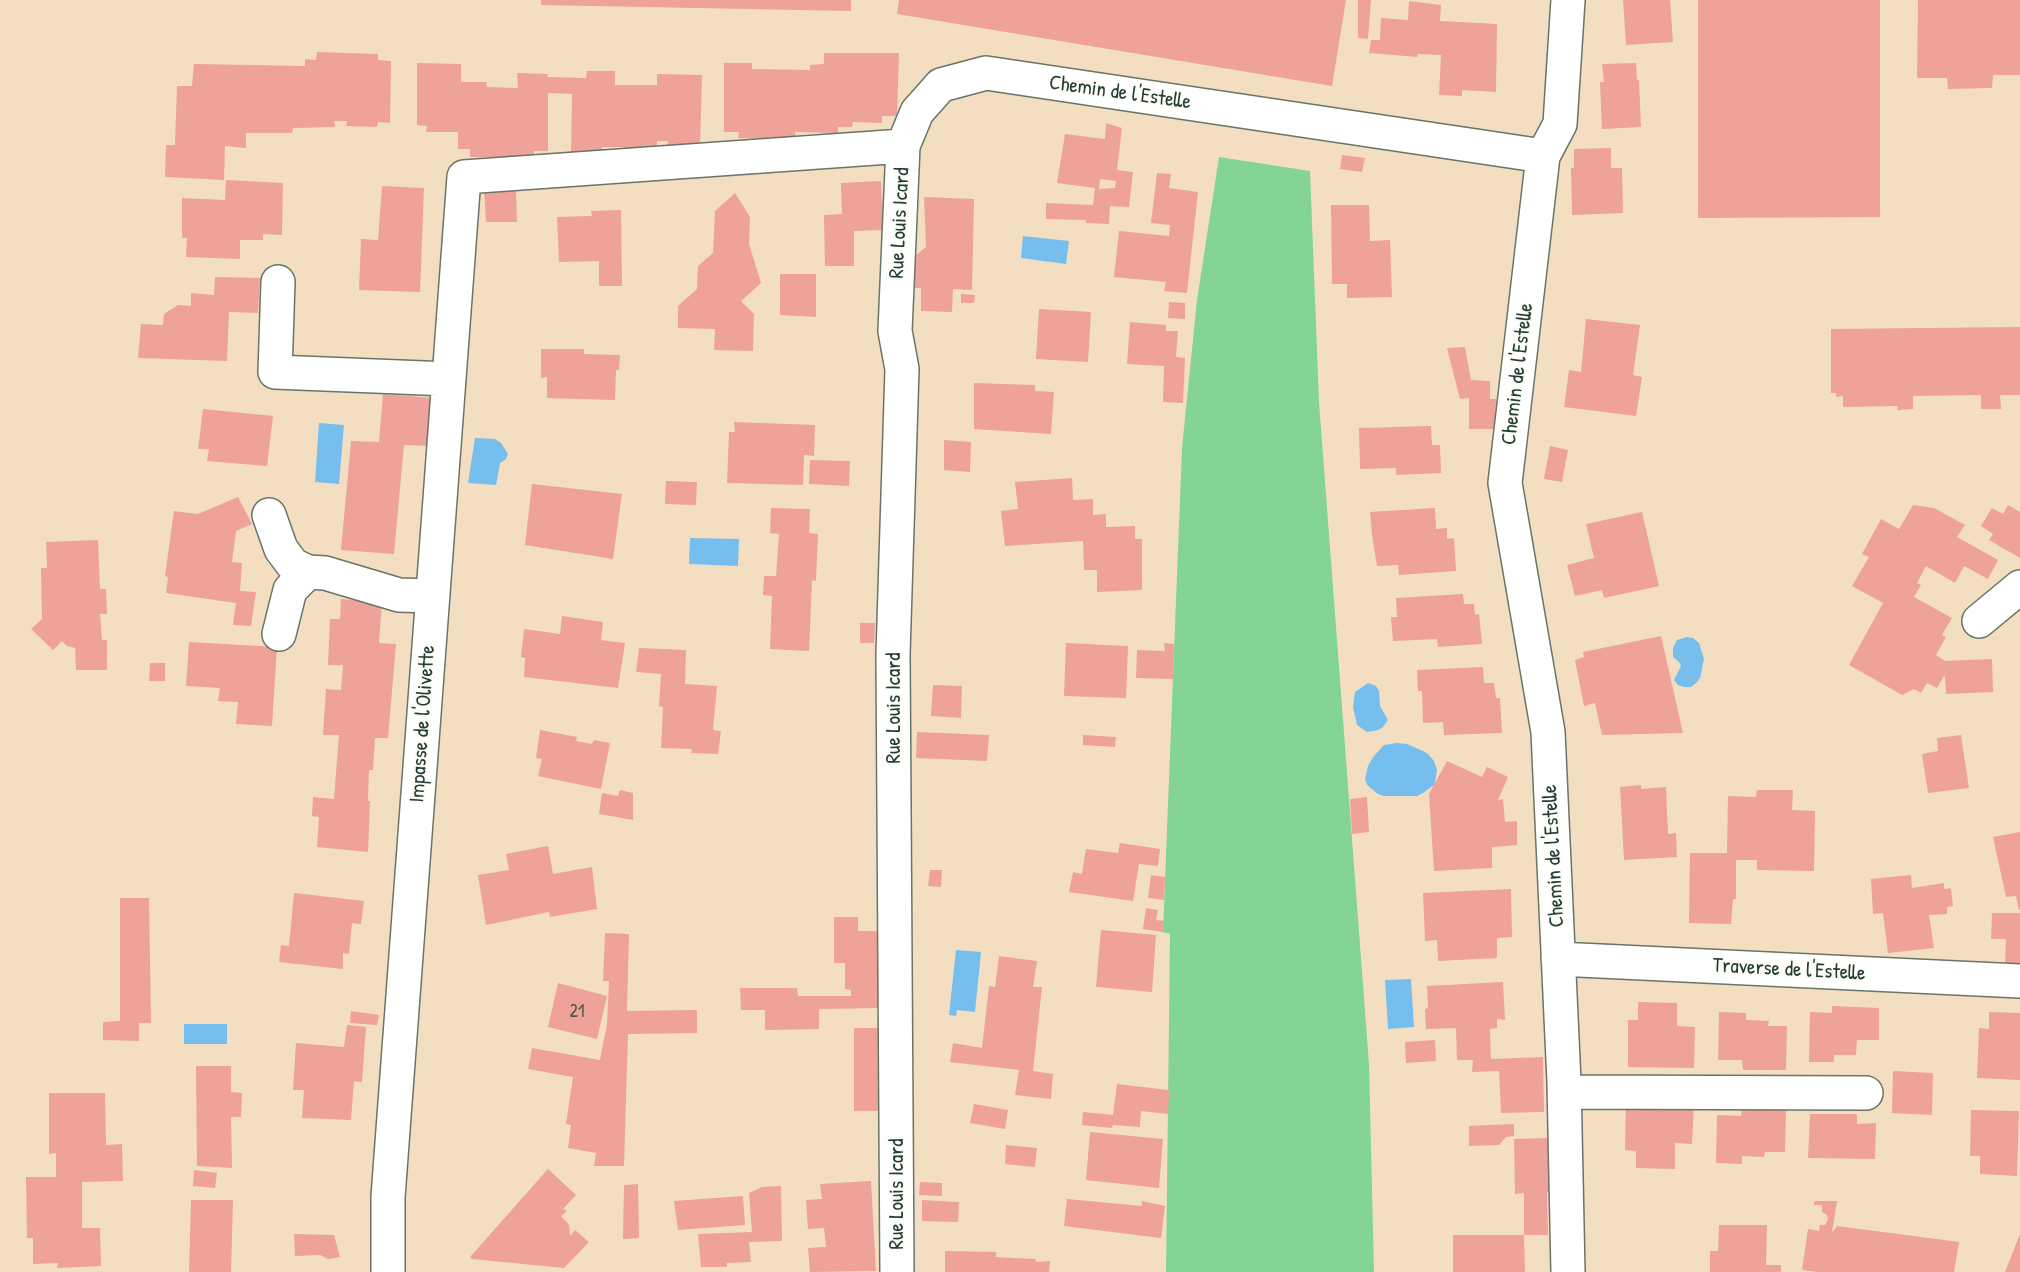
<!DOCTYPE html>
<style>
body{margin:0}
canvas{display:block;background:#f3dec2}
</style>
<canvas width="2020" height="1272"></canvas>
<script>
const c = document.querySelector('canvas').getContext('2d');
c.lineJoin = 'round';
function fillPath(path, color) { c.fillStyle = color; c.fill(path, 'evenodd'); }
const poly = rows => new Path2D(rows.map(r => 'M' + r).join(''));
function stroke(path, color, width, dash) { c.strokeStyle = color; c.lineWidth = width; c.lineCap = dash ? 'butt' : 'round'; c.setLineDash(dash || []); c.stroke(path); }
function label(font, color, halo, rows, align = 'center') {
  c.font = font + ' "Patrick Hand",sans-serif'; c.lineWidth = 4.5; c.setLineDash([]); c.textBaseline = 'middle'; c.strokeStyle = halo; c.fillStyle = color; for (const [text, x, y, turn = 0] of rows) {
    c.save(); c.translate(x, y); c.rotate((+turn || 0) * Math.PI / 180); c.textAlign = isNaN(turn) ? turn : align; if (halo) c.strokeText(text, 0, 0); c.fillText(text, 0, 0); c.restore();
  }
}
fillPath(poly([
 [1219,157,1310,171,1319,402,1369,1064,1374,1272,1166,1272,1170,934,1163,932,1182,448,1197,300]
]), '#84d595');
fillPath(poly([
 [1023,236,1069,241,1066,264,1021,258],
 [319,423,344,425,339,484,315,482],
 [475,438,495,439,501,443,508,454,506,459,500,463,496,485,468,483],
 [690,538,739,539,738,566,689,564],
 [1687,637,1693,638,1699,643,1704,659,1700,678,1696,683,1691,687,1684,687,1678,685,1674,680,1681,666,1680,663,1673,657,1673,648,1677,640],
 [1368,683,1376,686,1379,691,1380,706,1388,720,1383,727,1378,730,1367,732,1357,725,1353,707,1355,692],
 [1397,743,1407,744,1423,751,1428,754,1434,761,1437,770,1435,782,1434,785,1423,793,1417,796,1384,796,1378,794,1367,785,1365,779,1368,766,1374,756,1384,745],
 [956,950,981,952,975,1012,957,1010,956,1016,949,1015],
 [1411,979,1414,1027,1388,1029,1385,980],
 [184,1024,227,1024,227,1044,184,1044]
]), '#75beee');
fillPath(poly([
 [541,0,851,0,851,11,541,5],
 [899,0,1346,0,1332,86,897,14],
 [1358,0,1371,0,1368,39,1358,38],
 [1623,0,1670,0,1673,42,1626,45],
 [1698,0,1880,0,1880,217,1698,218],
 [1918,0,2020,0,2020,75,1993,75,1992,88,1948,89,1947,78,1917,78],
 [1409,1,1441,5,1440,21,1497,24,1496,92,1462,90,1462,96,1439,95,1441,55,1418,54,1417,57,1369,53,1371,40,1380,40,1381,18,1408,20],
 [317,52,378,54,378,60,391,61,390,123,378,122,377,127,346,126,347,121,334,121,335,127,293,128,292,133,246,133,246,148,225,146,224,180,165,177,166,145,175,145,177,86,192,86,194,64,305,66,305,59,316,60],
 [824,53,899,53,897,116,882,116,882,123,853,122,852,127,838,127,838,133,795,132,796,139,738,138,739,132,724,132,724,63,752,63,752,69,810,70,810,65,824,64],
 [417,63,461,64,461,82,486,82,487,87,518,88,517,73,548,74,547,77,586,78,587,71,615,71,615,85,657,85,657,74,702,75,700,148,667,148,668,141,657,141,656,155,624,155,624,147,602,147,602,155,571,153,572,94,548,93,548,151,534,151,534,158,470,157,470,149,458,149,458,132,426,132,427,126,417,125],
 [1636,63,1637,80,1639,80,1641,127,1602,129,1600,82,1604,82,1602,64],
 [1106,123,1122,128,1117,170,1133,172,1129,207,1110,206,1109,224,1086,223,1086,220,1046,219,1046,203,1093,205,1095,188,1057,183,1065,134,1105,139],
 [1100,179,1116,181,1115,188,1099,189],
 [1611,148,1611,168,1622,168,1623,213,1572,215,1571,168,1574,168,1574,149],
 [1342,155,1365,158,1362,172,1340,169],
 [1157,173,1171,174,1169,188,1198,192,1187,293,1164,291,1166,282,1114,277,1119,231,1169,236,1170,225,1151,223],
 [226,180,283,183,282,235,263,234,263,240,240,240,240,259,186,257,187,238,182,238,182,198,225,200],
 [881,181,883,230,854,231,854,266,825,266,824,215,842,214,841,183],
 [382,186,424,188,420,292,359,290,361,239,378,240],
 [484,188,516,188,517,222,486,222],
 [735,193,750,217,749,244,761,283,741,301,754,314,753,351,714,350,715,329,678,328,678,306,697,289,698,266,713,253,715,211],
 [924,197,974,199,972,290,953,289,952,312,921,311,921,288,914,288,915,256,926,247],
 [1331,205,1369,205,1370,241,1390,240,1392,297,1347,298,1347,284,1332,284],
 [621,210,622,286,599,286,599,261,559,262,557,217,592,216,591,211],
 [780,274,816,274,816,317,780,315],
 [215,277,260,278,258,313,229,312,227,361,138,358,141,324,163,325,164,314,178,305,191,306,191,293,214,295],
 [961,294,975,295,974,303,961,303],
 [1169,302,1185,303,1185,319,1168,318],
 [1039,309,1091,312,1088,362,1036,359],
 [1586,319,1640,325,1633,375,1642,377,1636,416,1564,407,1569,370,1581,372],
 [1130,322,1166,325,1166,331,1178,331,1176,357,1185,358,1183,403,1163,402,1164,366,1127,364],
 [2020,327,2020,395,2000,395,2001,409,1981,409,1981,395,1913,396,1913,409,1897,410,1898,406,1843,407,1843,396,1836,397,1836,393,1831,393,1831,329],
 [1465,347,1471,380,1490,381,1490,399,1496,399,1495,429,1469,429,1469,398,1460,399,1447,348],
 [541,349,584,349,584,354,620,355,619,370,616,370,615,400,547,398,547,377,541,378],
 [974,383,1035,385,1035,391,1054,392,1051,434,974,429],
 [383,394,434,398,429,446,404,445,394,554,341,550,351,441,379,442],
 [203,409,273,416,267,466,207,461,209,449,198,449],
 [734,422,815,425,814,456,804,455,803,485,727,483,729,432,735,432],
 [1431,426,1432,445,1440,445,1441,473,1396,475,1396,468,1360,469,1359,428],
 [944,440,971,442,970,472,944,470],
 [1550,446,1568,450,1562,482,1544,479],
 [810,460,850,461,849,486,809,484],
 [1072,478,1073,500,1093,499,1093,515,1106,514,1106,527,1135,526,1135,539,1142,539,1142,590,1097,592,1097,570,1084,570,1083,541,1005,546,1001,511,1018,509,1015,482],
 [666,481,697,482,696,505,665,504],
 [532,484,622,494,613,559,525,545],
 [238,497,252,524,236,531,232,562,242,563,240,591,256,592,251,626,233,625,236,603,166,593,168,577,165,576,174,511,198,514],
 [1913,505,1934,508,1965,525,1957,537,1998,560,1988,579,1964,566,1955,583,1926,566,1917,583,1921,585,1914,597,1952,618,1942,635,1946,637,1936,655,1945,661,1992,659,1993,692,1946,694,1945,677,1944,676,1937,688,1927,683,1921,693,1914,689,1902,695,1849,665,1883,603,1852,586,1869,557,1862,554,1881,519,1899,529],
 [2008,505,2020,512,2020,558,1989,540,1993,534,1981,526,1992,508,2003,514],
 [771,508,810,509,809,533,818,534,816,581,812,580,809,651,770,649,772,596,763,595,764,576,776,576,779,534,770,533],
 [1435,508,1436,529,1447,528,1447,539,1454,538,1456,571,1399,575,1398,565,1377,566,1372,535,1370,512],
 [1642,512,1659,586,1604,598,1602,590,1575,596,1567,565,1594,558,1586,524],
 [98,540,100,589,106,589,107,614,100,614,102,640,107,640,107,670,76,670,75,648,67,646,62,641,53,650,31,629,42,619,41,568,47,568,46,542],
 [1463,594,1464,604,1474,604,1475,615,1479,614,1482,644,1438,647,1437,639,1393,641,1391,617,1397,617,1396,598],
 [341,599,382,603,379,643,396,644,388,738,375,738,373,770,369,770,368,801,370,801,368,852,317,847,319,817,312,816,313,797,334,799,339,735,323,735,326,689,341,690,343,665,328,665,330,619,340,619],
 [562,616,603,622,601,640,625,643,618,688,524,677,525,658,521,657,524,629,560,634],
 [860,623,875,623,874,643,860,643],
 [1661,636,1683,733,1602,735,1595,703,1584,706,1575,660,1584,657,1583,652],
 [189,642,277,647,272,726,236,724,238,702,218,701,220,688,186,686],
 [1066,643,1128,646,1126,698,1064,696],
 [1164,643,1174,644,1173,679,1136,678,1137,650,1165,651],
 [639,648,686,650,685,684,717,686,713,730,721,731,718,754,691,753,692,749,661,748,663,707,659,706,661,674,636,672],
 [150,663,165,663,165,681,149,681],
 [1483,667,1484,683,1494,683,1496,698,1500,698,1502,733,1444,735,1443,722,1423,723,1422,691,1418,691,1417,670],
 [933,685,962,686,961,718,931,716],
 [540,730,577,737,576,741,592,744,594,740,610,743,601,789,538,776,542,759,536,758],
 [917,732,989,735,987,761,916,758],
 [1083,735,1116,737,1115,747,1083,745],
 [1961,735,1969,788,1928,793,1922,754,1938,751,1937,738],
 [1447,761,1482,777,1487,767,1508,777,1498,800,1503,799,1505,822,1517,821,1517,845,1492,847,1492,868,1434,871,1429,794],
 [1641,785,1641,789,1666,787,1668,834,1676,833,1677,857,1624,860,1620,787],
 [620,790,633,793,633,820,599,814,602,793,618,796],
 [1757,790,1793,790,1792,810,1815,811,1814,871,1757,870,1757,860,1736,860,1736,899,1733,899,1731,924,1689,923,1690,853,1727,853,1728,796,1756,797],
 [1367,797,1369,832,1352,834,1350,799],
 [2020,832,2020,910,2019,910,2016,896,2006,897,1993,837],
 [1120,843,1160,849,1158,866,1139,864,1133,901,1069,892,1073,872,1082,874,1086,849,1118,853],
 [548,846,553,874,592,867,597,909,550,917,549,912,486,925,478,875,509,870,506,854],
 [930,870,942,870,941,887,928,886],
 [1151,875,1165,877,1164,900,1148,898],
 [1911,875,1912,888,1944,883,1944,889,1951,888,1953,906,1947,907,1947,914,1929,915,1934,948,1888,953,1883,913,1873,914,1871,879],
 [1511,889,1512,937,1497,938,1497,958,1438,961,1437,940,1425,941,1423,893],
 [294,893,364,901,361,924,352,923,349,954,343,953,343,969,279,962,281,945,289,946],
 [120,898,149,898,151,1023,139,1023,139,1041,103,1040,103,1022,120,1021],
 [1146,908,1158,910,1156,920,1164,921,1163,932,1143,929],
 [1992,913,2020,913,2020,965,2005,964,2006,939,1991,939],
 [834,917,858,917,858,931,879,931,882,1008,819,1009,819,1029,765,1030,765,1010,741,1010,740,988,797,988,798,996,851,996,851,990,845,989,845,963,834,963],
 [1101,930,1156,935,1152,992,1096,987],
 [605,933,629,934,627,1011,697,1010,697,1033,628,1034,624,1166,594,1166,596,1153,568,1148,571,1125,566,1124,573,1077,528,1069,532,1048,600,1060,607,1024,609,981,603,981],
 [999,956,1037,961,1033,987,1042,987,1033,1071,1053,1074,1051,1099,1015,1095,1019,1070,950,1062,953,1043,982,1048,989,986,995,987],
 [1503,982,1505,1020,1497,1019,1497,1028,1490,1029,1491,1059,1543,1057,1544,1112,1501,1113,1499,1071,1472,1072,1473,1060,1457,1060,1456,1028,1426,1029,1425,1009,1428,1008,1427,986],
 [558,983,607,996,597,1039,548,1027],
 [1638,1002,1677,1003,1677,1026,1695,1027,1694,1068,1628,1067,1628,1020,1638,1020],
 [1832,1006,1879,1008,1879,1040,1857,1040,1856,1055,1834,1055,1834,1062,1809,1062,1810,1012,1832,1013],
 [351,1011,379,1015,377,1025,350,1023],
 [1719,1012,1746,1013,1746,1020,1769,1021,1768,1026,1787,1026,1786,1070,1743,1070,1742,1060,1718,1060],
 [1989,1012,2020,1013,2020,1080,1977,1078,1979,1028,1989,1029],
 [347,1025,366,1027,362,1082,354,1081,351,1120,302,1118,304,1090,293,1090,296,1043,344,1047],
 [854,1028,886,1028,887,1111,854,1111],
 [1435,1040,1436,1061,1406,1063,1405,1042],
 [196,1066,231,1066,231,1092,242,1093,241,1117,231,1117,232,1168,197,1166],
 [1893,1071,1933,1073,1932,1115,1892,1113],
 [1117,1084,1169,1090,1168,1114,1141,1111,1140,1127,1113,1125,1112,1128,1082,1125,1083,1112,1113,1115],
 [49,1093,105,1093,106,1145,122,1144,123,1181,82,1182,82,1228,100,1228,101,1266,57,1268,58,1263,33,1264,33,1238,27,1238,26,1177,56,1177,56,1153,49,1154],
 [1626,1103,1694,1104,1692,1144,1675,1143,1675,1169,1636,1168,1636,1151,1625,1150],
 [974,1104,1008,1110,1005,1129,970,1123],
 [1742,1109,1786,1110,1785,1152,1765,1152,1764,1157,1742,1156,1742,1164,1716,1163,1717,1115,1741,1116],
 [1971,1110,2019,1111,2017,1176,1980,1174,1980,1156,1970,1156],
 [1810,1114,1857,1114,1857,1124,1876,1123,1875,1159,1808,1158],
 [1514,1124,1514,1136,1506,1137,1499,1145,1469,1146,1469,1126],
 [1090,1132,1163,1139,1159,1188,1086,1180],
 [1549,1138,1551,1192,1547,1192,1548,1235,1524,1235,1525,1272,1453,1272,1453,1235,1524,1235,1524,1193,1515,1194,1514,1139],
 [1006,1145,1037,1148,1035,1167,1005,1164],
 [548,1169,576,1195,563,1209,567,1211,561,1216,569,1225,570,1236,575,1230,589,1242,564,1268,472,1259,470,1257],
 [194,1170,217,1173,215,1188,193,1186],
 [871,1181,876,1271,810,1272,808,1248,826,1247,824,1228,808,1229,806,1200,822,1199,820,1184],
 [920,1182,942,1183,942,1196,919,1195],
 [638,1184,639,1238,623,1239,624,1185],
 [781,1186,782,1241,749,1242,751,1262,727,1263,727,1267,701,1267,698,1234,752,1232,749,1193,762,1187],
 [743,1196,745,1225,678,1230,674,1201],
 [1067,1199,1142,1206,1142,1201,1165,1206,1161,1238,1064,1226],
 [191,1200,233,1200,231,1272,189,1272],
 [922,1200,959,1202,958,1222,922,1221],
 [1814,1201,1837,1201,1832,1233,1837,1226,1959,1242,1954,1272,1817,1272,1802,1270,1808,1229,1819,1231,1820,1225,1825,1225,1828,1219,1827,1215,1822,1212,1822,1205,1814,1205],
 [1719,1225,1767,1225,1766,1265,1781,1265,1781,1272,1710,1272,1710,1251,1718,1251],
 [294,1234,334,1235,340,1257,328,1259,320,1255,295,1256],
 [2020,1234,2020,1272,2005,1272],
 [945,1251,996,1252,996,1257,1035,1259,1036,1262,1050,1261,1049,1272,945,1272]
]), '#eea299');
const minor = poly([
 [1543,156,1560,124,1568,0],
 [278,282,275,372,449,379],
 [269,515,281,549,293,565,308,572,325,573,399,595,433,596],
 [1979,621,2020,587],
 [279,634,290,590,308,572],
 [1558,959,2020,981],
 [1565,1092,1866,1093],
 [388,1272,388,1197,464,177,903,146],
 [897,1272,893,654,902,369,895,331,903,146,917,112,941,85,986,73,1543,156,1505,483,1548,732,1564,1082,1568,1272]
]);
stroke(minor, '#697566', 36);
stroke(minor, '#fff', 33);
label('18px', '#53564d', null, [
 ["21",577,1012]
]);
label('21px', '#1f3d34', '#fdfcf7', [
 ["Chemin de l'Estelle",1120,93,8],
 ["Rue Louis Icard",900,223,-87],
 ["Chemin de l'Estelle",1518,374,-83],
 ["Rue Louis Icard",894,708,-90],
 ["Impasse de l'Olivette",423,724,-86],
 ["Chemin de l'Estelle",1554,856,-93],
 ["Traverse de l'Estelle",1789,970,3],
 ["Rue Louis Icard",897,1194,-90]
]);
</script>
